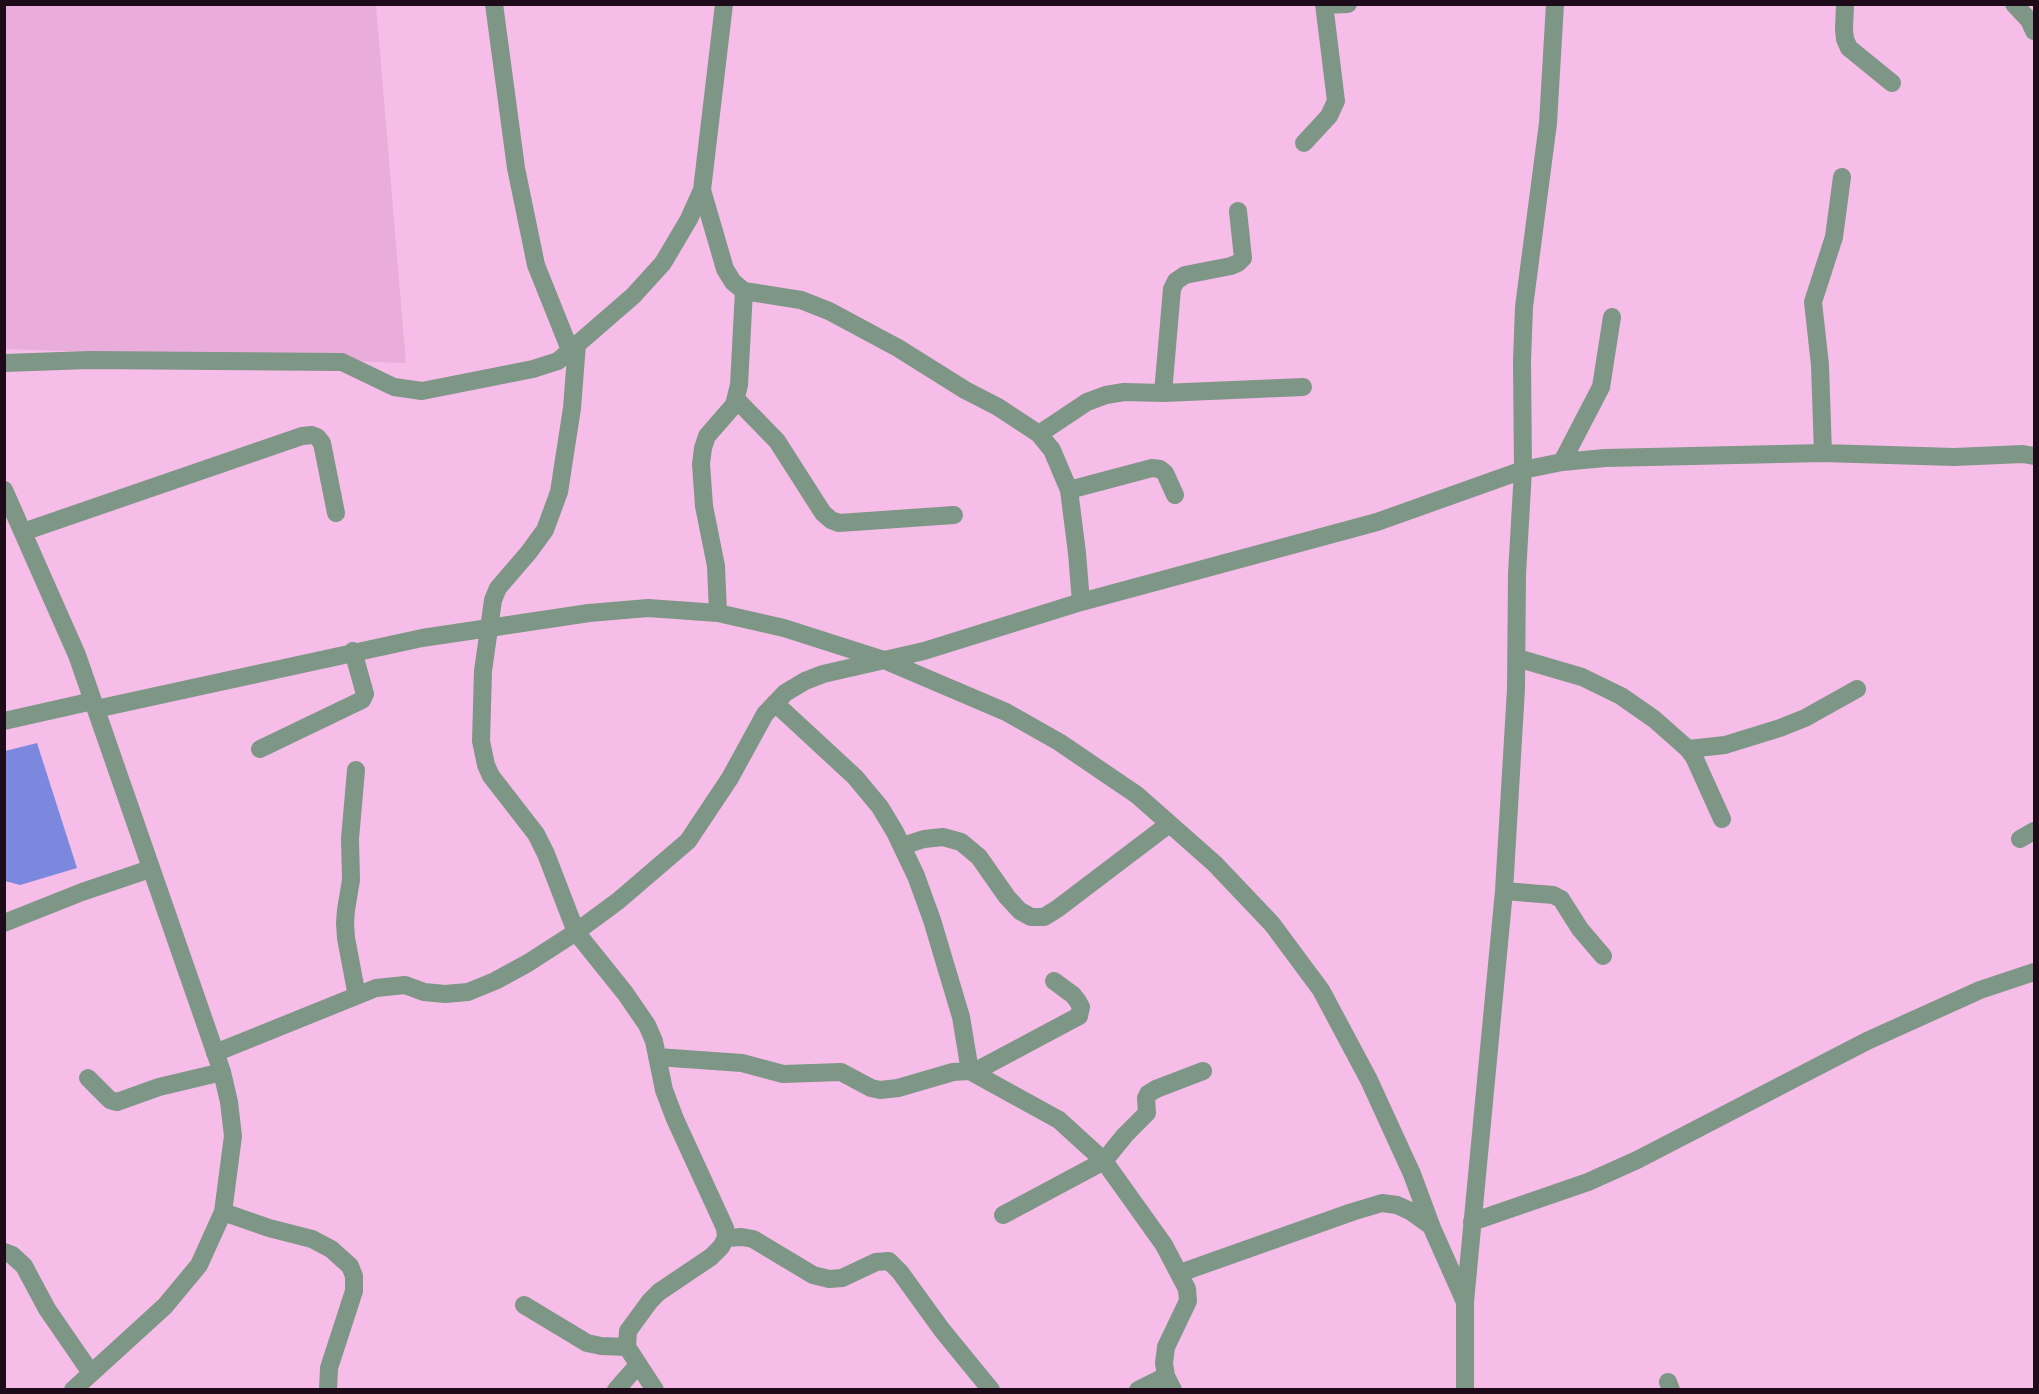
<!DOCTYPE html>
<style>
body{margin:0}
#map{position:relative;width:2039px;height:1394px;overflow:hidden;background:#f6bde8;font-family:"Nunito Sans",sans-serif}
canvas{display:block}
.frame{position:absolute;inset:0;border:6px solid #1e0b1a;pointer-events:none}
</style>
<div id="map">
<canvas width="2039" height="1394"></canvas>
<div class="frame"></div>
</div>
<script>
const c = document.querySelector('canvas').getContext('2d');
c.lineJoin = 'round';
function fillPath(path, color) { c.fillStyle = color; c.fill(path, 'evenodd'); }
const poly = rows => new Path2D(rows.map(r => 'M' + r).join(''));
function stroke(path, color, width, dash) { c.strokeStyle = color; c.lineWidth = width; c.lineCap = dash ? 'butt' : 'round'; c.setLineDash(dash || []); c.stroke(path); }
fillPath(poly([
 [5,5,376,5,406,363,5,349]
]), '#eaaddb');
fillPath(poly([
 [37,743,77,868,20,885,5,881,5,751]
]), '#7b88dd');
stroke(poly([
 [494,4,516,168,536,265,570,350],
 [1845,4,1844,30,1845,39,1849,48,1892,83],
 [2014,4,2029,20,2034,31],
 [1324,5,1348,4],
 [1304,143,1329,116,1336,101,1324,4],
 [702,190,725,269,733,282,744,291,801,300,829,311,898,348,965,390,998,407,1039,434,1052,450,1069,490,1077,553,1081,602],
 [577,344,572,408,559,492,545,530,529,552,498,588,493,600,483,671,481,741,486,765,491,776,536,834,546,854,576,932,625,993,647,1025,654,1041,664,1090,675,1119,725,1228,726,1238,721,1247,711,1257,659,1292,650,1301,628,1331,627,1347,655,1390],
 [4,363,90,360,342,362,394,387,422,391,533,369,558,361,633,296,663,263,689,219,702,190,724,4],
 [1163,393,1172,289,1176,281,1185,275,1231,266,1238,263,1243,258,1238,211],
 [736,399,777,441,823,513,831,520,839,523,954,515],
 [1039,434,1087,402,1106,395,1124,392,1163,393,1303,387],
 [1823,453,1820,365,1813,302,1834,237,1842,177],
 [1562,462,1601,387,1612,317],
 [4,490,77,655,222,1072,229,1102,233,1136,223,1212,199,1265,165,1306,73,1390],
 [1069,490,1152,468,1160,469,1165,473,1175,495],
 [23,532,302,436,312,435,317,437,322,443,336,513],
 [718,613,716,566,704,506,701,464,703,448,707,436,734,405,739,385,744,291],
 [1517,658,1582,677,1621,696,1654,719,1688,749,1694,757,1722,819],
 [775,703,855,777,880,807,895,832,916,876,932,920,961,1017,970,1071],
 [96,709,422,638,589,613,648,608,718,613,784,628,884,660,1006,712,1059,742,1137,795,1215,864,1272,924,1321,990,1369,1080,1412,1174,1432,1228,1465,1302],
 [4,721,93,701],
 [260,749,362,700,365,694,353,651],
 [1688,749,1725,745,1780,728,1805,718,1857,689],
 [356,770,350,839,351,880,346,910,345,923,346,938,357,996],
 [2020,839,2034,831],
 [902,846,924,839,943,837,961,842,979,857,1007,897,1020,911,1031,917,1044,917,1057,909,1169,824],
 [1504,891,1553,895,1561,899,1580,929,1603,956],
 [4,923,82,892,150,869],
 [215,1053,376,988,405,985,424,992,445,994,468,992,495,981,528,963,576,932,618,901,688,841,730,778,765,714,785,693,805,681,823,674,924,651,1081,602,1377,522,1523,470,1562,462,1605,458,1823,453,1954,457,2023,454,2034,456],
 [657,1057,742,1063,783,1074,841,1072,871,1088,880,1090,898,1088,953,1072,970,1071,1059,1120,1104,1161,1164,1245,1187,1289,1188,1301,1166,1347,1164,1363,1166,1376,1173,1390],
 [974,1072,1079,1016,1081,1007,1077,1000,1073,995,1054,981],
 [88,1078,110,1100,117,1102,159,1087,222,1072],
 [223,1212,269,1228,312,1239,331,1249,350,1266,354,1276,354,1291,329,1368,328,1390],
 [1003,1215,1104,1161,1125,1135,1147,1113,1146,1098,1148,1094,1156,1089,1203,1071],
 [1472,1222,1588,1182,1637,1160,1867,1041,1980,990,2034,972],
 [726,1238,742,1237,753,1239,813,1275,829,1279,842,1278,876,1262,889,1261,900,1272,942,1330,991,1390],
 [4,1252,12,1255,24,1266,47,1309,91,1373],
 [1180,1273,1352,1212,1382,1203,1397,1205,1410,1211,1431,1226],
 [524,1305,587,1343,601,1346,627,1347],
 [1668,1382,1671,1390],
 [616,1390,638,1365],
 [1138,1390,1166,1376],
 [1465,1390,1465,1302,1504,891,1516,689,1517,574,1523,470,1522,361,1524,307,1548,123,1555,4]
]), '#7d9685', 18);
</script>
